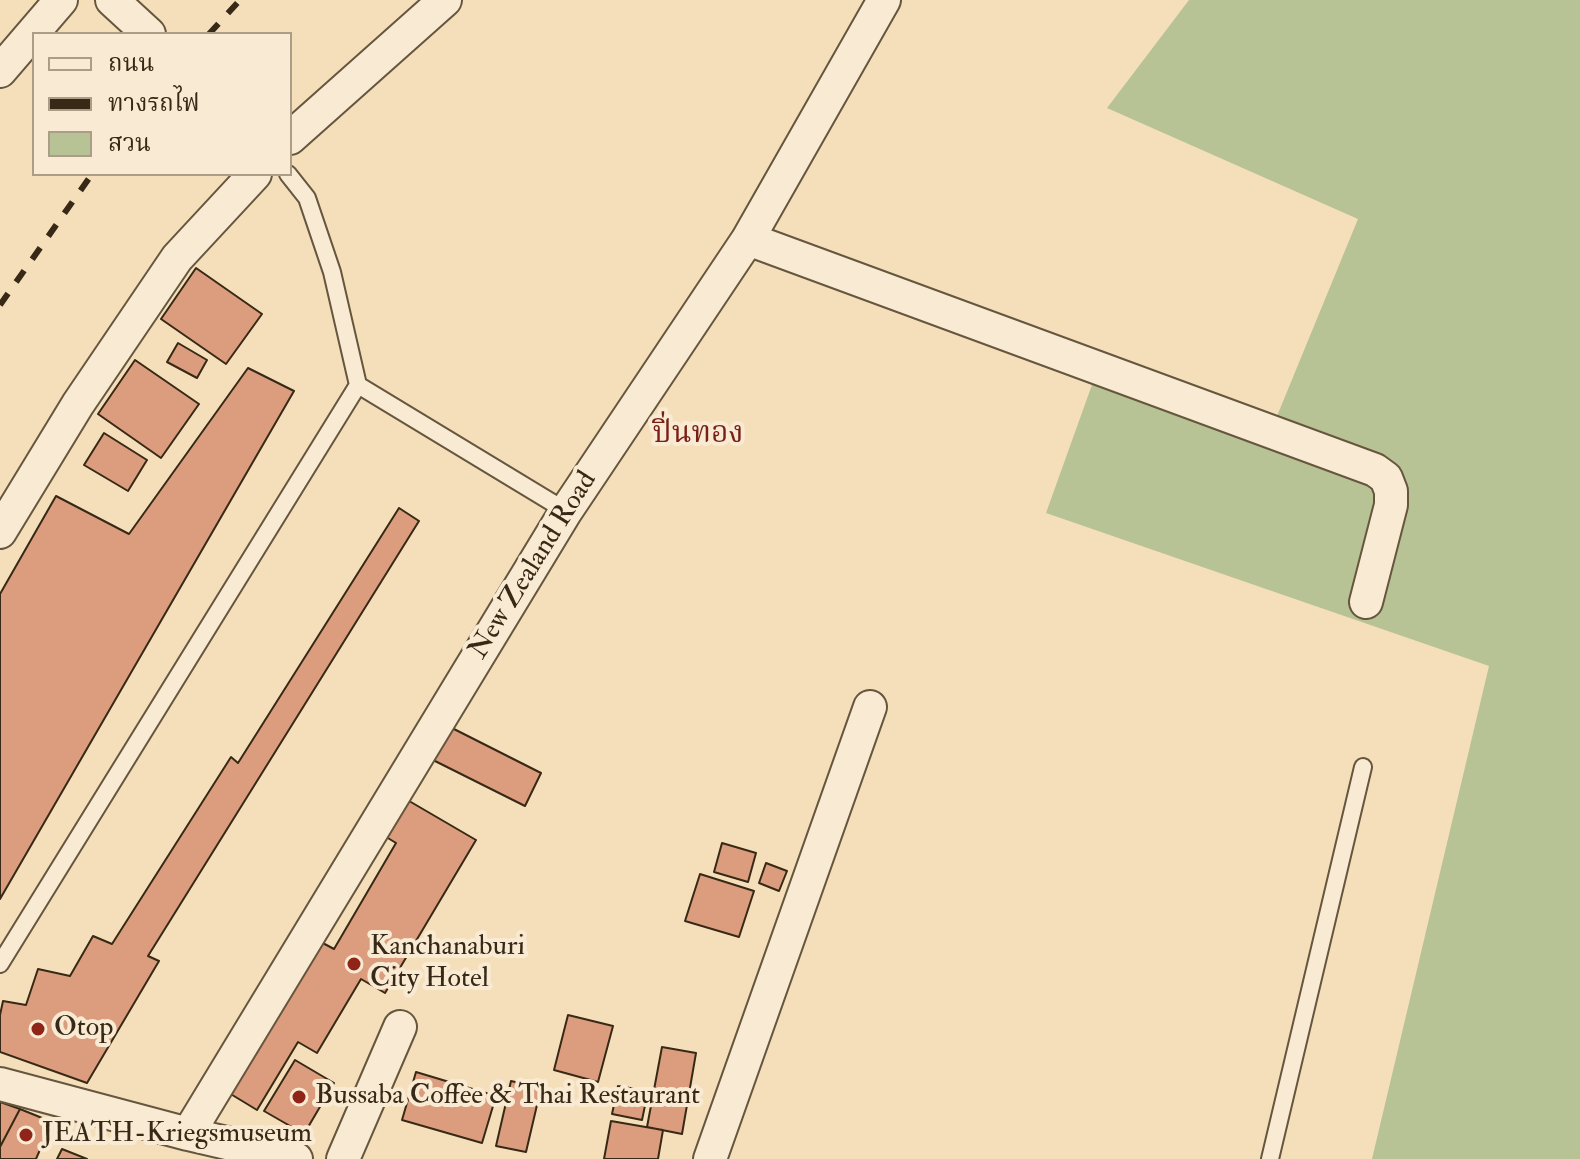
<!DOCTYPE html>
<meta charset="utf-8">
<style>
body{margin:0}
#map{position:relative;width:1580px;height:1159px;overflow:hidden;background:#f5dfbb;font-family:"IM FELL Double Pica","Noto Serif Thai",serif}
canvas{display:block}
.legend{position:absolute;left:32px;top:32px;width:260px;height:144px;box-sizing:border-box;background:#f8ead3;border:2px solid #ab9d87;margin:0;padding:10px 14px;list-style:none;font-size:24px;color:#372915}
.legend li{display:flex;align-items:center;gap:16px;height:40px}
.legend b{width:40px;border:2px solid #ab9d87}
</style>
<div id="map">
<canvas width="1580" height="1159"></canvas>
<ul class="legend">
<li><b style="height:10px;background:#f8ead3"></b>ถนน</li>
<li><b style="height:10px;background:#372915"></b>ทางรถไฟ</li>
<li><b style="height:22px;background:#b7c394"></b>สวน</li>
</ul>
</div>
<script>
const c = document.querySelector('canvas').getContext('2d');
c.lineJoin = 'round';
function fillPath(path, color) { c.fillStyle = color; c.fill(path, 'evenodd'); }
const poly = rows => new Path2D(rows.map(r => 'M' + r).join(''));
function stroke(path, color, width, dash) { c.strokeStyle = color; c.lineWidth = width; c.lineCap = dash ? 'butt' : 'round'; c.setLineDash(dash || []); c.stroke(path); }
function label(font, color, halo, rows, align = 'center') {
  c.font = font + ' "IM FELL Double Pica","Noto Serif Thai",serif'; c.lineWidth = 8; c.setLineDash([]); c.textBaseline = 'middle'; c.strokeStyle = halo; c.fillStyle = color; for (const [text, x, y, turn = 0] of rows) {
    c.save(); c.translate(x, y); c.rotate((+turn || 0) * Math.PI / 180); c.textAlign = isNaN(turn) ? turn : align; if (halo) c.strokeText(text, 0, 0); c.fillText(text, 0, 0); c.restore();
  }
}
fillPath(poly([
 [1189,0,1580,0,1580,1159,1372,1159,1489,666,1046,513,1098,368,1277,416,1358,219,1107,108]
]), '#b7c394');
const building = poly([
 [196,268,262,314,226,364,161,319,196,268],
 [178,343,207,360,197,378,167,362,178,343],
 [135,360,199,404,161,458,98,414,135,360],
 [248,368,294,391,0,899,0,594,56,496,129,534,248,368],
 [104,433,147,460,128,491,84,465,104,433],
 [399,508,419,521,148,956,159,961,87,1083,0,1052,0,1015,3,1001,26,1005,38,969,70,976,93,936,112,944,231,757,238,763,399,508],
 [448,726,541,773,525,806,431,759,448,726],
 [404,798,476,840,385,993,361,979,317,1053,298,1042,257,1110,229,1093,319,941,334,949,396,843,383,835,404,798],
 [722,843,756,853,748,882,714,872,722,843],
 [766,863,787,871,779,891,759,883,766,863],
 [700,874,754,891,739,937,685,921,700,874],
 [568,1015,613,1026,598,1082,554,1070,568,1015],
 [662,1047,696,1053,682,1134,647,1127,662,1047],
 [295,1060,334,1083,304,1134,264,1111,295,1060],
 [416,1072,496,1096,482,1143,402,1120,416,1072],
 [511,1081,541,1088,526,1152,496,1146,511,1081],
 [618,1086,648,1091,642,1120,612,1114,618,1086],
 [0,1102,20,1109,0,1147,0,1102],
 [20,1109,52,1122,36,1159,0,1159,0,1147,20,1109],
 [611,1121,663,1130,658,1159,604,1159,611,1121],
 [62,1149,87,1159,57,1159,62,1149]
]);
fillPath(building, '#db9d7e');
stroke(building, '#372915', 2);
const lane = poly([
 [358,385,566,511],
 [0,964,358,385,332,272,307,198,288,174],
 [1270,1159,1363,767]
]);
const street = poly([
 [112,0,149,34],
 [0,71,61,0],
 [290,138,445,0],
 [748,239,1375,470,1386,478,1391,491,1391,505,1366,602],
 [0,532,78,404,177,258,255,174],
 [0,1084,188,1134,296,1159],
 [188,1134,566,511,748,239,884,0],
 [343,1159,400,1027],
 [710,1159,870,707]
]);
stroke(lane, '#66563e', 20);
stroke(street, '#66563e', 36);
stroke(lane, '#f8ead3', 16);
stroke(street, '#f8ead3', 32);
stroke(poly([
 [209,34,240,0],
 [0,305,92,174]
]), '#372915', 6, [14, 14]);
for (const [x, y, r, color] of [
 [354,964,8,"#8f2418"],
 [38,1029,8,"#8f2418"],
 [299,1097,8,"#8f2418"],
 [26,1135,8,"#8f2418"]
]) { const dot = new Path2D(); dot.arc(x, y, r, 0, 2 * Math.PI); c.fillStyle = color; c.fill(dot); stroke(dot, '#f8ead3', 3); }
label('28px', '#372915', '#f8ead3', [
 ["New Zealand Road",534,566,-58]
]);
label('28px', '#372915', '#f8ead3', [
 ["Kanchanaburi",370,948],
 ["City Hotel",370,980],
 ["Otop",54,1029],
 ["Bussaba Coffee & Thai Restaurant",315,1097],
 ["JEATH-Kriegsmuseum",42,1135]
], 'left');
label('30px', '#7a1f14', '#f8ead3', [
 ["ปิ่นทอง",698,436]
]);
</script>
